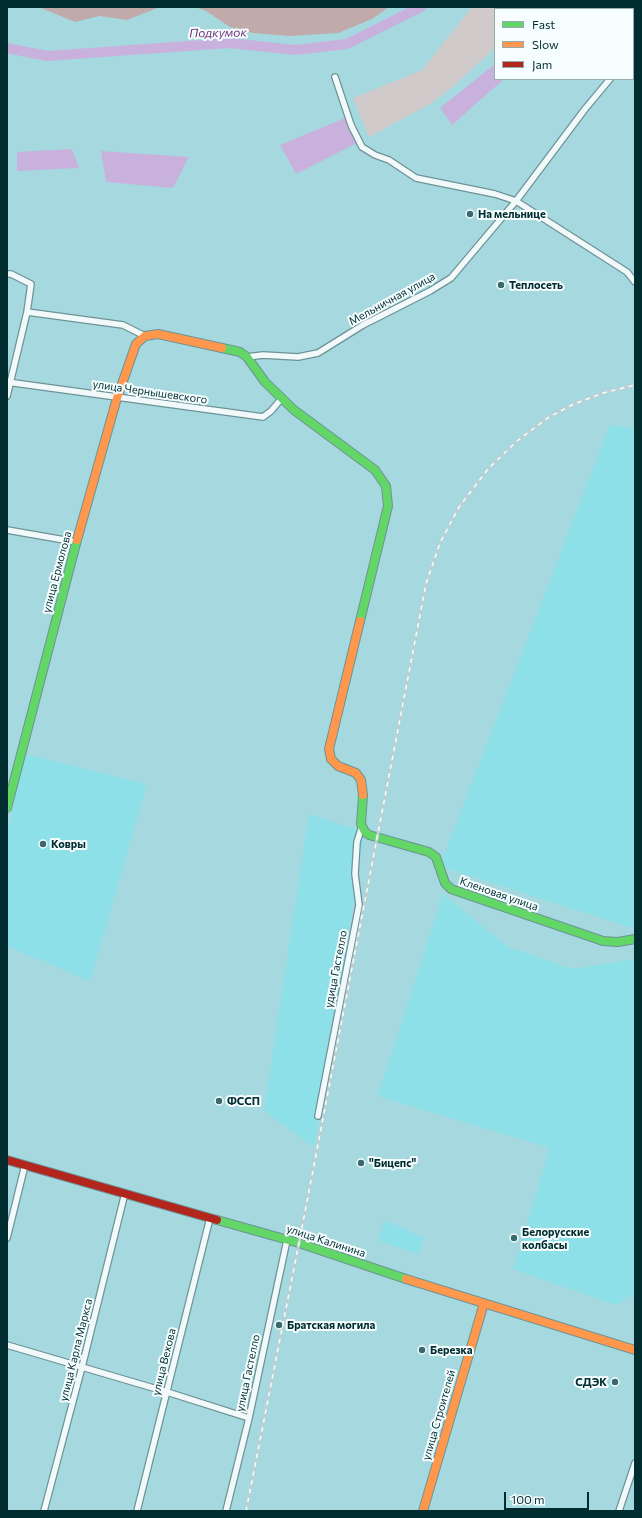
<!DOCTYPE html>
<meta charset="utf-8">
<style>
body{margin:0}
#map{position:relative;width:642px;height:1518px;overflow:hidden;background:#a6d9df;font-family:Commissioner,sans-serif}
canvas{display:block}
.frame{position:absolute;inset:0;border:8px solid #012d31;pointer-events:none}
.legend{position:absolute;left:494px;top:8px;width:140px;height:72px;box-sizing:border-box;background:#f6feff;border:1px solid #94aaad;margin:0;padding:5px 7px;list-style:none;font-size:12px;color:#012d31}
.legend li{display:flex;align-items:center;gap:8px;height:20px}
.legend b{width:20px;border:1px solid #94aaad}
.scale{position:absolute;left:504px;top:1492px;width:85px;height:18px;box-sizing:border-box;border:2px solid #012d31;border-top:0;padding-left:5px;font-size:12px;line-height:14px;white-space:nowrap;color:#012d31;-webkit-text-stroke:3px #f6feff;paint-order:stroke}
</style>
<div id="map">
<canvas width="642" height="1518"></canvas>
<div class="frame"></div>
<ul class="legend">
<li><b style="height:5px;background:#63d668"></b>Fast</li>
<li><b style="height:5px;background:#ff974d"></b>Slow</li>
<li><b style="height:5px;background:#b3261e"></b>Jam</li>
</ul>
<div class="scale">100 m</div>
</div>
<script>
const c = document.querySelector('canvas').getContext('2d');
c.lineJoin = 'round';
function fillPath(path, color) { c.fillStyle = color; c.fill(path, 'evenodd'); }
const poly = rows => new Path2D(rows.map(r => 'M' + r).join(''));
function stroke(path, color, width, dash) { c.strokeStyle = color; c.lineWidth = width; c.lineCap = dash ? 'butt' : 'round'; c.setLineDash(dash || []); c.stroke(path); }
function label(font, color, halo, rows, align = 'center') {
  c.font = font + ' Commissioner,sans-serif'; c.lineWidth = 4; c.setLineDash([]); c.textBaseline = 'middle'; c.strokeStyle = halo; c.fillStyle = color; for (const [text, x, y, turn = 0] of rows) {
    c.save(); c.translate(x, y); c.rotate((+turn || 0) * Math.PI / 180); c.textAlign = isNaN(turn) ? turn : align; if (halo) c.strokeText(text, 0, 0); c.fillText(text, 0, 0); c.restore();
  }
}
fillPath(poly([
 [610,425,635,428,635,918,632,928,440,866],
 [25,754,147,784,90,981,7,946,7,836],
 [309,814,365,832,314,1147,264,1111],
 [443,894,508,947,572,969,635,959,635,1294,616,1305,513,1269,550,1148,378,1096],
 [384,1220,424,1238,419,1254,379,1241]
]), '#8ee0e8');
fillPath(poly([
 [472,7,544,7,541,9,495,9,495,48,451,88,430,104,369,137,353,98,422,70]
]), '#d0cacb');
fillPath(poly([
 [39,7,160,7,127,20,99,16,75,22],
 [195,7,389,7,372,19,338,33,289,36,253,33,230,27,206,11]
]), '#c0aaaa');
fillPath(poly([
 [495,64,495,79,504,79,452,125,440,108],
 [345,118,357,143,296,174,280,145],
 [72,149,79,168,17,171,17,152],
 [101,151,189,157,173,188,106,182]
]), '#c8b1dd');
stroke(poly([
 [7,48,47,56,230,43,295,50,347,44,421,7]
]), '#c8b1dd', 10);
const street = poly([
 [633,51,635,49],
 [633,70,635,72],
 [335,77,351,125,362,147,375,155,389,160,416,178,495,194,516,201,627,272,635,282],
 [7,274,11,274,31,284,27,312,7,396],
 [27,312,123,325,145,336],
 [247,357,263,355,298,357,318,353,363,325,430,291,451,278,516,201,585,109,610,79],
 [7,382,263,417,271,411,282,398],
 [7,530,76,542],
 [318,1116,359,905,355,874,357,842,362,826],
 [7,1238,25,1165],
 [7,1345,167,1392,249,1418],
 [44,1511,82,1367,125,1193],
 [137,1511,210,1218],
 [226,1511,249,1418,287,1240],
 [619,1511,635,1463]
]);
const fast = poly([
 [222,348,240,352,247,357,265,382,294,410,375,470,386,486,388,506,360,621],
 [363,795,361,824,365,832,369,835,429,852,436,857,445,883,451,889,603,941,618,942,635,939],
 [7,808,77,540],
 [217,1220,299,1243,406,1279]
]);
const slow = poly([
 [77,540,117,398,136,344,145,336,158,334,222,348],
 [360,621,329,749,331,759,338,766,356,773,361,780,363,795],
 [406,1279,635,1350],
 [423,1511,484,1303]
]);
const jam = poly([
 [7,1160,217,1220]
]);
stroke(street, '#6d9396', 8);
stroke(fast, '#6d9396', 10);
stroke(slow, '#6d9396', 10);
stroke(jam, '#6d9396', 10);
stroke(street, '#f2f9fa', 5.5);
stroke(fast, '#63d668', 8);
stroke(slow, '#ff974d', 8);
stroke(jam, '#b3261e', 8);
const rail = poly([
 [246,1511,299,1243,426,584,440,543,459,507,488,469,517,441,549,417,574,404,603,393,635,385]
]);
stroke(rail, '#beced0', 3);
stroke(rail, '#f6feff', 1.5, [4.5]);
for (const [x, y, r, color] of [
 [470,214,4,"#3b696e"],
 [501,285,4,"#3b696e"],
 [43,844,4,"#3b696e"],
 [219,1101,4,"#3b696e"],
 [361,1163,4,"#3b696e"],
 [514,1238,4,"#3b696e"],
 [279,1325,4,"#3b696e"],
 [422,1350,4,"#3b696e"],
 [615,1382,4,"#3b696e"]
]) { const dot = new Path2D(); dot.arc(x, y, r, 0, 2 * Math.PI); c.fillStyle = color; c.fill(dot); stroke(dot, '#f6feff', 1.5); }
label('bold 11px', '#012d31', '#f6feff', [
 ["На мельнице",478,214],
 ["Теплосеть",509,285],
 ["Ковры",51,844],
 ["ФССП",227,1101],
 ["\"Бицепс\"",369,1163],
 ["Белорусские",522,1232],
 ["колбасы",522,1245],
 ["Братская могила",287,1325],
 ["Березка",430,1350],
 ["СДЭК",607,1382,"right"]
], 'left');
label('11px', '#012d31', '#f6feff', [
 ["Мельничная улица",392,299,-29],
 ["улица Чернышевского",150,392,8],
 ["улица Ермолова",57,572,-75],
 ["Кленовая улица",499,894,19],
 ["удица Гастелло",336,969,-79],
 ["улица Калинина",326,1241,18],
 ["улица Карла Маркса",76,1350,-76],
 ["улица Вехова",164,1362,-76],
 ["улица Гастелло",248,1373,-78],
 ["улица Строителей",439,1415,-74]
]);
label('italic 12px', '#723179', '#f6feff', [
 ["Подкумок",218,33,-1]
]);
</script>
